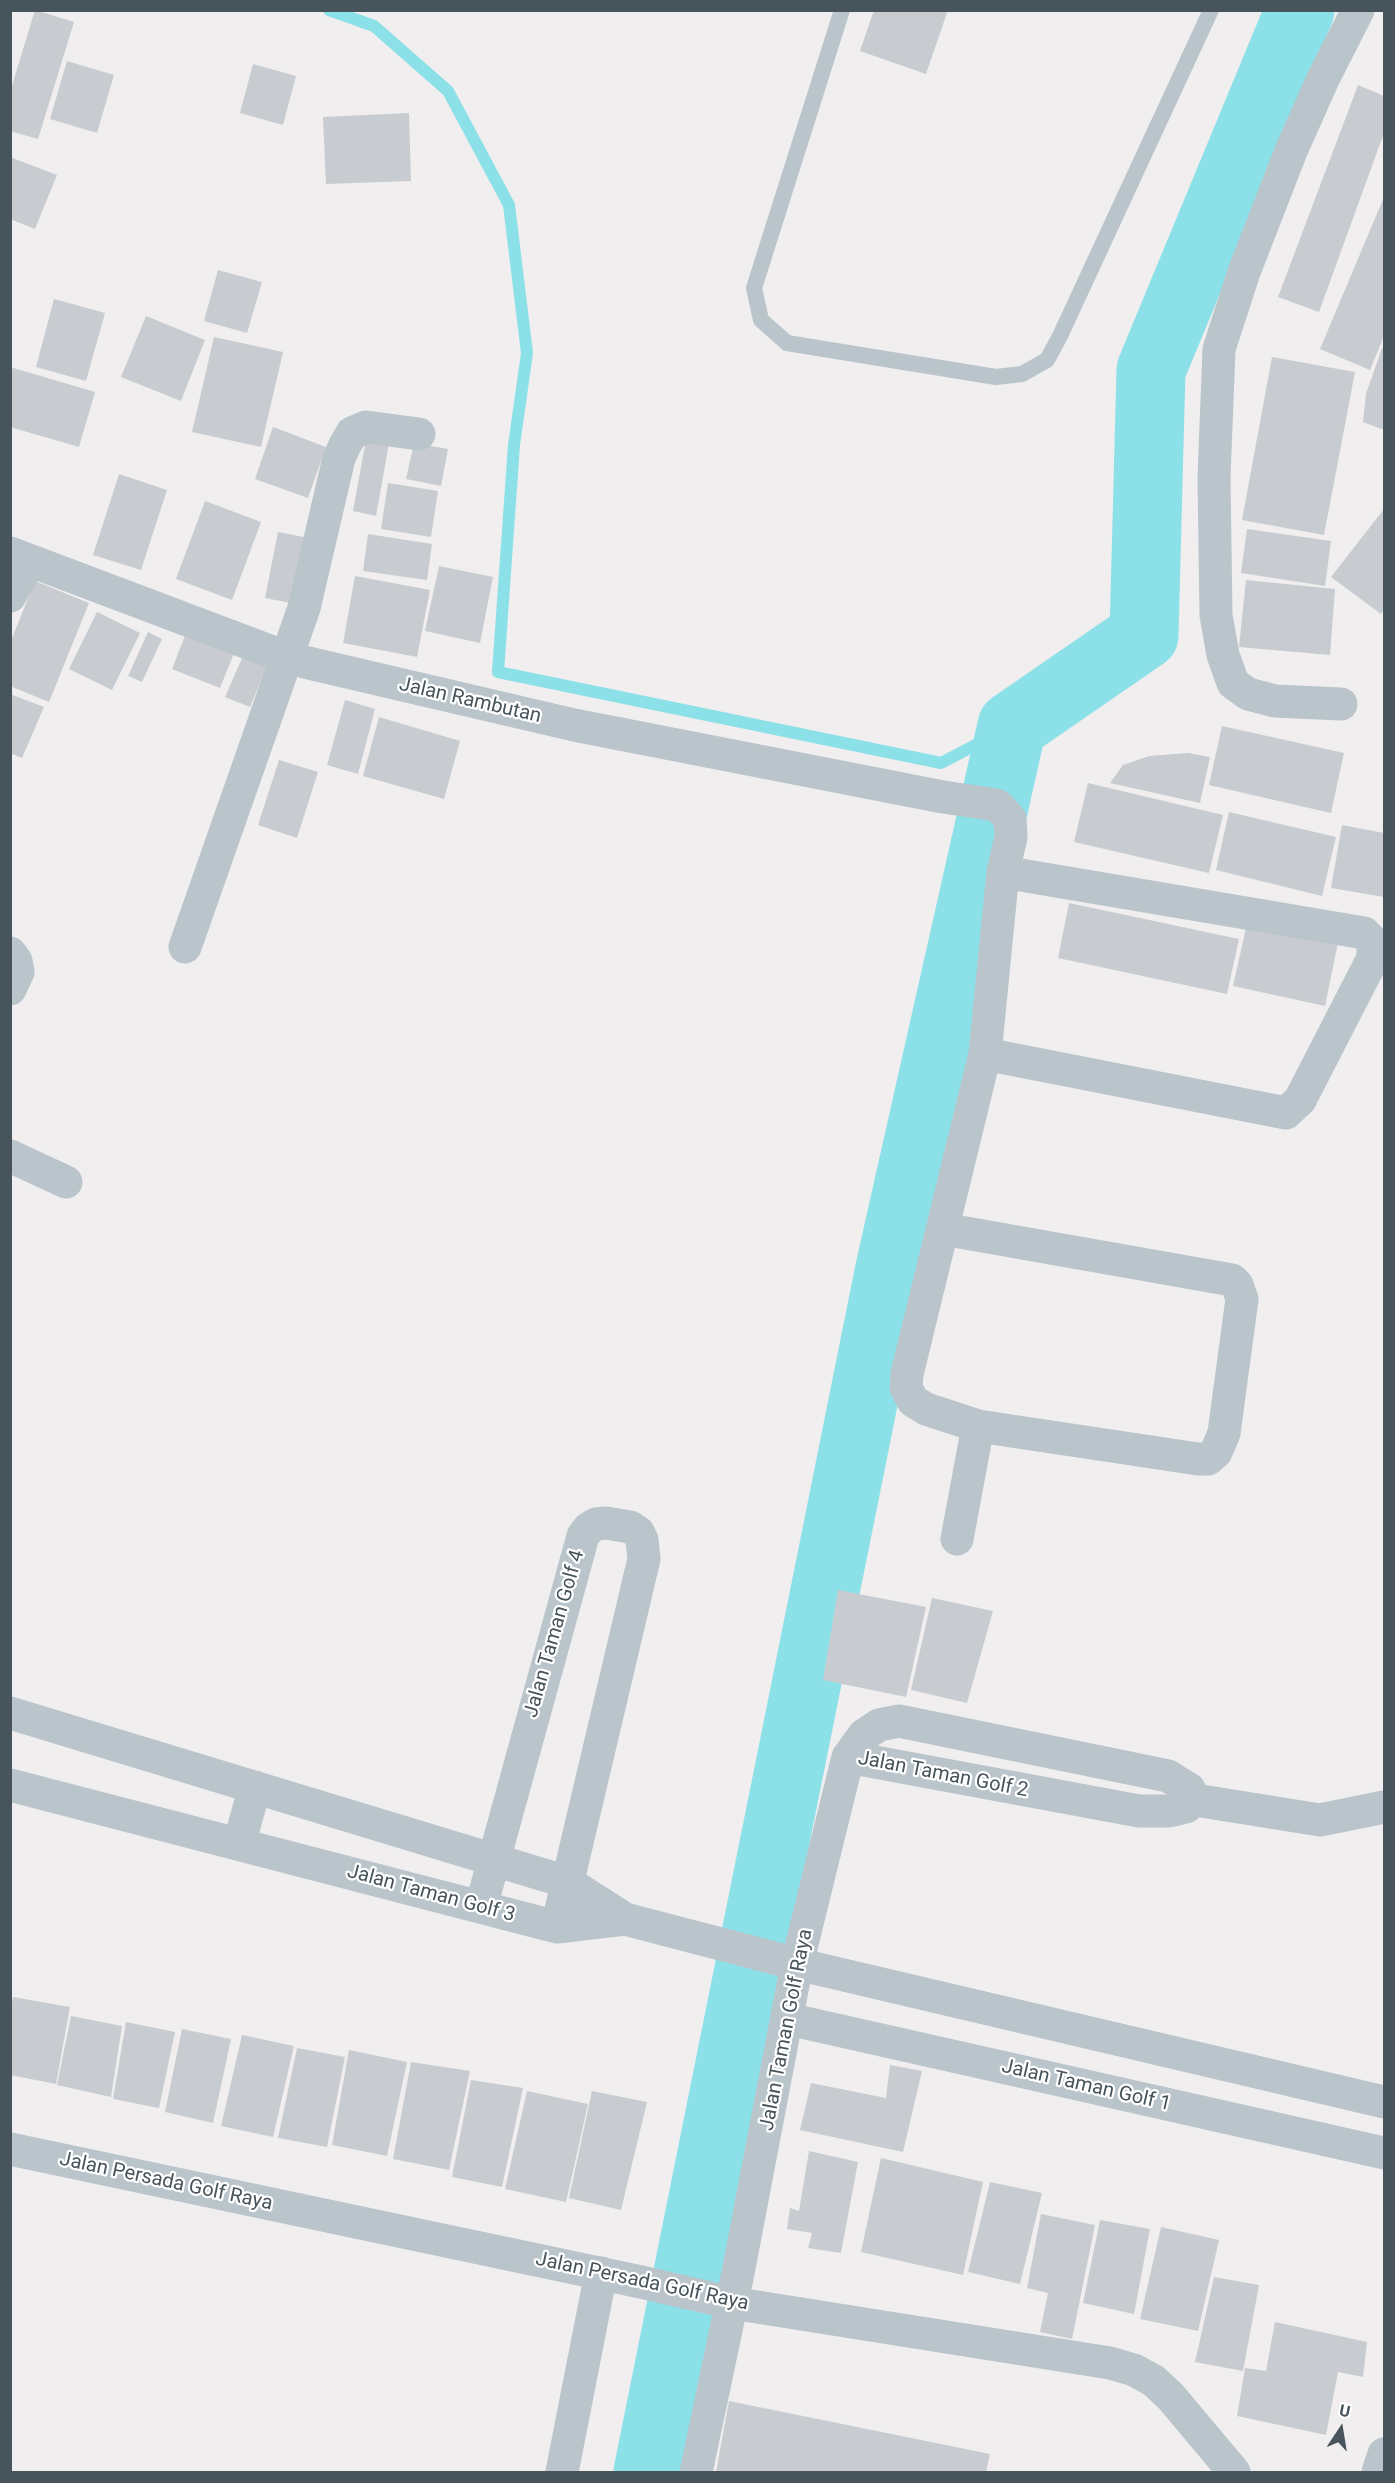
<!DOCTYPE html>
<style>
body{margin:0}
#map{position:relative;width:1395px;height:2483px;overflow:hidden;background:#f0eeee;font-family:Roboto,sans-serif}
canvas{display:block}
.frame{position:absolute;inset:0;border:12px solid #47545b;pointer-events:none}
.north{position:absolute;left:1311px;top:2399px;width:60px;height:60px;-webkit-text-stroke:4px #fff;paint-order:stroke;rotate:12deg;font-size:16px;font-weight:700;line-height:24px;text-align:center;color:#47545b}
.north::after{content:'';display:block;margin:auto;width:21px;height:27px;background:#47545b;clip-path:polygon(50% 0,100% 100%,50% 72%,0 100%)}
</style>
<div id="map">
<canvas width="1395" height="2483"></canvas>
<div class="frame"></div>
<div class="north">U</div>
</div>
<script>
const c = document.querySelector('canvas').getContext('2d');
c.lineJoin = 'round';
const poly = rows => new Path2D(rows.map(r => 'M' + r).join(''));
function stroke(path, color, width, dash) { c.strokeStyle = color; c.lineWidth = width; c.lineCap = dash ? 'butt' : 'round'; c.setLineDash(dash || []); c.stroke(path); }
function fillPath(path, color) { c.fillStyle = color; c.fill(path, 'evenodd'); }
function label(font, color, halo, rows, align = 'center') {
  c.font = font + ' Roboto,sans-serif'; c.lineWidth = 4.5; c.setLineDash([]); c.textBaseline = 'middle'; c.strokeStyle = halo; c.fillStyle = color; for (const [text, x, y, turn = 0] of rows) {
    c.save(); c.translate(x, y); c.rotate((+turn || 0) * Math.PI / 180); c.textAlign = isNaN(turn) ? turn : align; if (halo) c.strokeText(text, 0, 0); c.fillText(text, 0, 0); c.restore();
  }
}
stroke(poly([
 [329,10,374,26,448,91,509,205,527,353,514,445,498,672,941,763,1012,726]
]), '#8ce0e8', 12);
stroke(poly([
 [648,2472,890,1268,1012,726,1144,635,1151,370,1300,10]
]), '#8ce0e8', 69);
fillPath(poly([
 [35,10,74,22,38,139,10,131,10,92],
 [874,10,948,10,926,74,860,51],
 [67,61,114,75,97,133,50,119],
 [253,64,296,76,283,125,240,113],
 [1358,85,1384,96,1384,133,1319,312,1278,297],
 [409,113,411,181,326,184,323,117],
 [10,157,57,175,35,229,10,219],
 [1384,197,1384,336,1370,370,1320,349],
 [218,270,262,282,247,333,204,321],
 [54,299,105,313,86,381,36,367],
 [146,316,205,340,181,401,121,377],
 [214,337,283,352,261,447,192,432],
 [1382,348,1384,349,1384,430,1363,422,1366,394],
 [1272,357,1355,372,1324,535,1242,520],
 [10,367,95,392,79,447,10,427],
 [273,427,326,447,308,498,255,479],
 [367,434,390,438,376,516,353,511],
 [414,443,448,449,441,486,406,479],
 [119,474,167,490,141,570,93,555],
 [388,483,438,491,431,537,381,529],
 [205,501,261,522,232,600,176,579],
 [1384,509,1384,609,1381,614,1331,577],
 [1247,529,1331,541,1325,586,1241,573],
 [278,532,314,539,301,605,265,598],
 [368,534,432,544,427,580,363,571],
 [439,566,493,577,480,643,425,631],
 [355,576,430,590,417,657,343,643],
 [1246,580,1335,589,1330,655,1239,647],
 [35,581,89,603,49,702,10,686,10,643],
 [97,612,140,633,112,690,69,669],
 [188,628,237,646,220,688,172,669],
 [148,632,162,639,142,682,128,676],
 [246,649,270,659,250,707,225,697],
 [10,694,44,707,22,758,10,753],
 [345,700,375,709,358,774,327,765],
 [379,717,460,741,444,799,363,776],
 [1222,726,1344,753,1331,813,1209,785],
 [1188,753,1210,757,1200,803,1110,783,1123,765,1149,756],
 [279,760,318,772,297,838,258,825],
 [1088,783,1223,815,1209,873,1074,842],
 [1229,812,1336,837,1322,896,1216,870],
 [1342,825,1384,833,1384,897,1331,888],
 [1069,903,1239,939,1227,994,1058,958],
 [1249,915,1340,933,1325,1006,1233,986],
 [838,1590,926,1607,906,1697,823,1680],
 [932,1598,993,1611,967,1703,911,1690],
 [13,1997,70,2007,56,2084,10,2075,10,2010],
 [71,2016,122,2026,111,2097,57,2085],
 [126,2022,175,2032,159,2108,113,2099],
 [182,2029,231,2039,213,2123,165,2112],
 [242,2035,294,2046,273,2137,221,2126],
 [297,2048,345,2057,327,2147,278,2138],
 [349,2050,407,2062,387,2156,332,2145],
 [411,2062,470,2071,449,2170,393,2159],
 [890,2065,922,2071,903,2152,800,2130,811,2083,886,2098],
 [471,2080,523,2088,502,2187,452,2177],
 [527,2091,588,2104,566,2202,505,2189],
 [592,2091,647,2102,621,2210,569,2198],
 [809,2151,858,2162,841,2253,808,2248,812,2233,787,2229,790,2208,799,2211],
 [881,2158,983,2182,963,2275,861,2252],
 [990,2182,1042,2193,1020,2284,968,2272],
 [1041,2214,1095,2225,1072,2339,1040,2332,1048,2293,1027,2288],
 [1100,2220,1150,2229,1134,2314,1083,2303],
 [1161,2227,1219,2240,1198,2331,1140,2319],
 [1214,2277,1259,2285,1243,2371,1195,2362],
 [1275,2322,1367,2342,1363,2377,1338,2372,1326,2435,1237,2416,1245,2368,1266,2371],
 [729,2401,990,2454,986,2472,716,2472]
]), '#c8ccd0');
stroke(poly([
 [842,10,754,288,761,320,787,343,996,377,1022,374,1047,360,1060,336,1211,10]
]), '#bac4cb', 16);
stroke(poly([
 [10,553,288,658,317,665,574,725,943,797,997,805,1010,819,1011,837,1003,872,985,1054,907,1374,906,1388,913,1401,926,1409,978,1426,1198,1459,1208,1459,1216,1452,1224,1433,1242,1299,1237,1285,1232,1280,943,1229],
 [10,596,29,562],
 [1341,704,1275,701,1248,694,1233,683,1223,655,1216,615,1214,477,1219,349,1244,272,1291,151,1323,79,1358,10],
 [185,947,304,608,339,458,345,445,352,433,366,427,419,434],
 [10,953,16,961,18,972,10,989],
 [985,1054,1286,1113,1300,1100,1373,958,1373,942,1364,933,1003,872],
 [10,1156,66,1182],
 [957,1539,978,1426],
 [10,1713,567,1882,625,1919,797,1964,1384,2102],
 [10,1785,557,1927,625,1919],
 [1195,1800,1189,1789,1168,1776,899,1721,879,1725,864,1735,848,1757,1139,1811,1169,1811,1186,1807,1195,1800,1320,1820,1384,1807],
 [239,1844,255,1787],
 [481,1907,583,1536,589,1528,596,1524,606,1523,630,1527,638,1532,642,1540,644,1559,557,1927],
 [788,2019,1384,2153],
 [10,2149,641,2282,732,2303,1110,2363,1134,2370,1154,2381,1171,2397,1234,2472],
 [562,2472,601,2273],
 [696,2472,738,2273,797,1964,848,1757],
 [1378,2472,1384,2454]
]), '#bac4cb', 33);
label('20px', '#47545b', '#fff', [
 ["Jalan Rambutan",470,701,13],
 ["Jalan Taman Golf 4",555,1634,-74],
 ["Jalan Taman Golf 2",943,1775,11],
 ["Jalan Taman Golf 3",431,1894,15],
 ["Jalan Taman Golf Raya",787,2030,-79],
 ["Jalan Taman Golf 1",1086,2086,13],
 ["Jalan Persada Golf Raya",166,2182,12],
 ["Jalan Persada Golf Raya",642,2282,12]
]);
</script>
